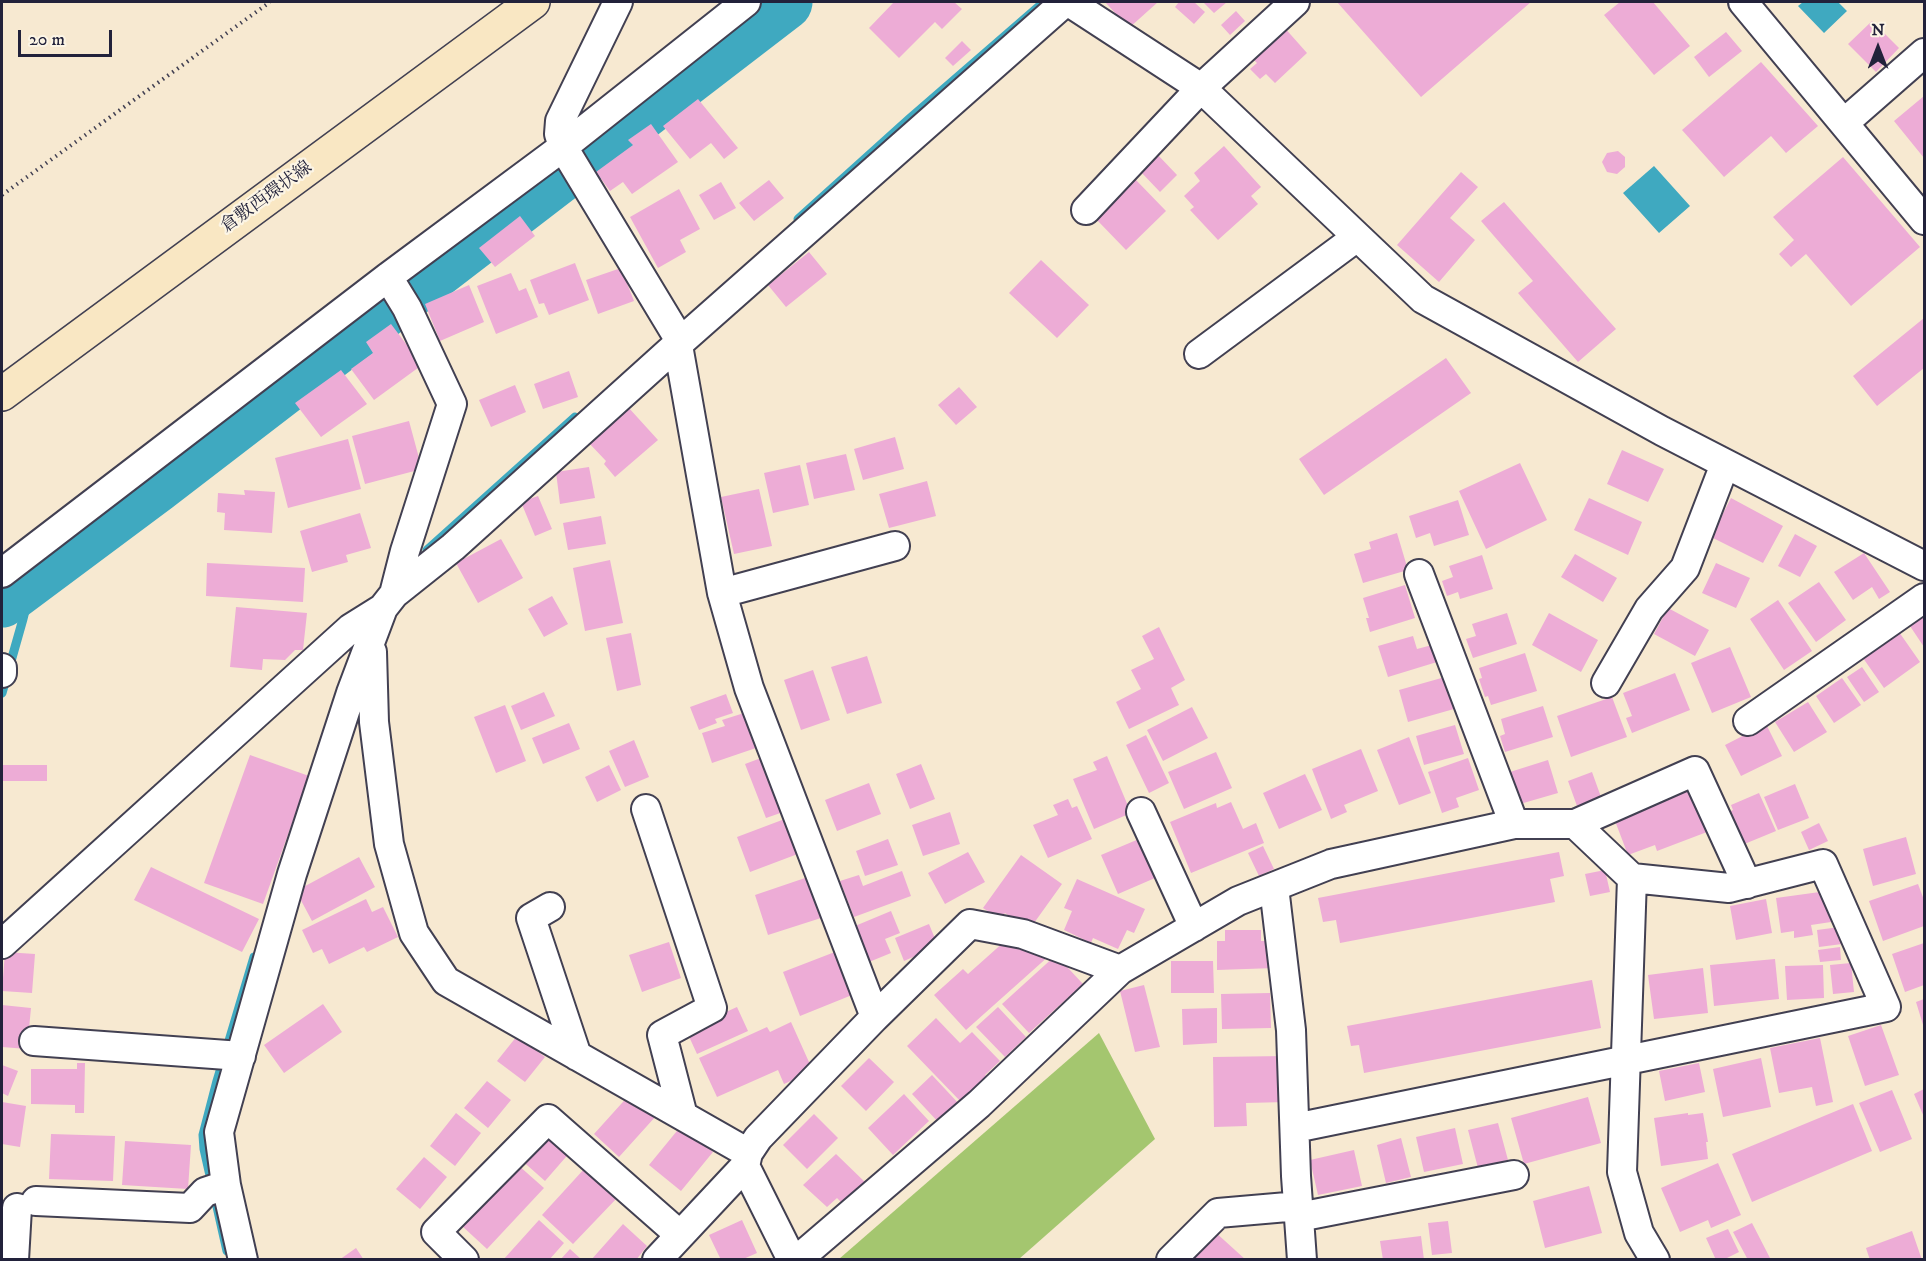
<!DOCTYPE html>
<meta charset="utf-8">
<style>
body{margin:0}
#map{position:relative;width:1926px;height:1261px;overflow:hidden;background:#f7e9d1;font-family:"IM FELL DW Pica",serif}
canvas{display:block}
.frame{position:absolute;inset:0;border:3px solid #22223b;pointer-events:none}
.north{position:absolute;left:1848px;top:18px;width:60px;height:60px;-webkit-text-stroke:4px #fcf5e5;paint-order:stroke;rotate:0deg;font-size:16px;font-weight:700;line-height:24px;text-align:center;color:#22223b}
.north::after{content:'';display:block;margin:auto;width:21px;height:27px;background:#22223b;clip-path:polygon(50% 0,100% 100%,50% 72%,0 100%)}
.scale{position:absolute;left:18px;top:30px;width:94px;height:27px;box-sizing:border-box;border:3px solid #22223b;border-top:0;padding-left:8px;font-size:18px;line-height:21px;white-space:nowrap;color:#22223b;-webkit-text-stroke:4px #fcf5e5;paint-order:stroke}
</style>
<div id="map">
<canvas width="1926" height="1261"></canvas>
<div class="frame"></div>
<div class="north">N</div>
<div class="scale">20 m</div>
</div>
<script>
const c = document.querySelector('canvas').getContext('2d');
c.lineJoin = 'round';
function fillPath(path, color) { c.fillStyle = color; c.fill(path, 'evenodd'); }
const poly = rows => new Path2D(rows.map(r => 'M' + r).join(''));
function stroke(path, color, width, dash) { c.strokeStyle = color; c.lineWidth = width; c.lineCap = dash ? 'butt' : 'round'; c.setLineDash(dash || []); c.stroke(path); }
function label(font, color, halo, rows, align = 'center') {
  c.font = font + ' "IM FELL DW Pica","Noto Serif JP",serif'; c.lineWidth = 4.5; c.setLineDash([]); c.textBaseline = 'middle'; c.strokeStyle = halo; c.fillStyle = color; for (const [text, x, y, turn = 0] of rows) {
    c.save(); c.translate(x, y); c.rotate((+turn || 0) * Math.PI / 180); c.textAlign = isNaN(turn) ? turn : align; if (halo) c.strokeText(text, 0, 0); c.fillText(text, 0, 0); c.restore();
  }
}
fillPath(poly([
 [1099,1033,1155,1139,1019,1259,839,1259]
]), '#a4c66f');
fillPath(poly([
 [1803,2,1838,2,1847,11,1824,33,1798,6],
 [1654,166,1690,206,1659,233,1623,193]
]), '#3fa9c0');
stroke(poly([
 [798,219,909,119,1044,2],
 [427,550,575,417],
 [2,693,23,619,34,575],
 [227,1251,204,1149,203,1135,217,1081,254,957]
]), '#3fa9c0', 9);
stroke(poly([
 [2,599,155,485,784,2]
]), '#3fa9c0', 57);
fillPath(poly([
 [894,2,954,2,962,9,942,29,935,22,899,58,869,28],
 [1105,2,1158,2,1129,28],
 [1179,2,1194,2,1205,12,1194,24,1175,7],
 [1203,2,1227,2,1214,13],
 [1337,2,1531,2,1421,97],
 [1620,2,1653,2,1690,46,1654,75,1604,15],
 [1236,11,1245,21,1230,35,1221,25],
 [1872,21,1899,48,1876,72,1848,44],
 [1283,26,1307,53,1275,83,1266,74,1260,79,1250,69,1257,63,1250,56],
 [1726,32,1742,51,1709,77,1694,57],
 [962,41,971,50,953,66,945,58],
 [1761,62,1818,126,1786,153,1771,136,1724,177,1682,130],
 [1924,96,1924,158,1894,121],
 [698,99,738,148,724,159,711,143,690,159,663,126],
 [651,124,678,162,632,194,623,182,610,191,596,172,633,145,628,140],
 [1224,146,1261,187,1251,196,1258,204,1218,240,1190,210,1194,207,1184,196,1200,181,1194,173],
 [1618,151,1625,157,1625,167,1617,174,1607,172,1602,162,1607,153],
 [1157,154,1177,175,1160,192,1140,171],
 [1843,157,1920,247,1851,306,1806,254,1791,267,1779,254,1794,240,1773,217],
 [1461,172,1478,187,1450,218,1475,240,1439,282,1397,245],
 [769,180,784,198,754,221,739,203],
 [1136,180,1166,211,1126,250,1095,218],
 [721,182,736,208,714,220,699,195],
 [679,189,700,229,680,240,686,252,658,268,630,217],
 [1504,202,1616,329,1578,362,1518,293,1533,281,1481,221],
 [520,216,535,236,495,267,479,248],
 [809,252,827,274,786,307,768,285],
 [1041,260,1089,305,1057,338,1009,293],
 [575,263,589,300,549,315,544,303,539,304,530,280],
 [621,268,634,301,598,314,586,280],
 [511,273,519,291,526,288,538,317,496,334,477,286],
 [469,285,484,322,440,341,425,304],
 [1924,318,1924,368,1877,406,1853,376],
 [391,324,422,365,374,400,351,369,373,353,366,342],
 [1446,358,1471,393,1324,495,1299,459],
 [341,370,367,404,321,437,295,403],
 [569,371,578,397,543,409,534,384],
 [515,385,526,412,491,427,479,400],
 [959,387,977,407,956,425,938,405],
 [628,407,658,440,615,477,604,464,606,461,588,442],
 [409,421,422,469,365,484,352,436],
 [895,437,904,469,863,480,854,449],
 [348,439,361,489,288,508,275,458],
 [1622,450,1664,469,1648,502,1607,484],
 [846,454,855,490,814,499,806,463],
 [1520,463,1547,520,1486,549,1459,491],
 [800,465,809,505,773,513,764,473],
 [589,467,595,498,560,504,556,472],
 [927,481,936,516,889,528,879,494],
 [759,489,772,546,734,554,721,497],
 [244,490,275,492,272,533,224,530,225,513,217,512,218,493,245,495],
 [538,496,552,529,535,536,521,502],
 [1589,498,1642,522,1628,555,1574,530],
 [1731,498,1783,526,1763,563,1711,537],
 [1458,500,1469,535,1434,546,1430,533,1416,538,1409,516],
 [360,513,371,548,346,555,348,562,312,572,300,531],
 [601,516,606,544,568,550,563,523],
 [1397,533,1408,570,1363,583,1354,554,1371,549,1369,542],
 [1795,534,1817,546,1800,577,1778,566],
 [501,539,523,578,478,603,456,563],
 [1864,553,1890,592,1879,599,1872,587,1853,600,1834,572],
 [1575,554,1617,578,1603,602,1561,577],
 [1482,555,1493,589,1460,599,1458,592,1447,596,1442,581,1453,577,1449,566],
 [610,560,623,623,585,631,573,568],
 [207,563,305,568,303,602,206,596],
 [1716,563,1750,578,1736,608,1702,593],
 [1819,582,1846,620,1816,642,1788,603],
 [1405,585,1415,618,1370,632,1366,618,1369,618,1363,598],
 [552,596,568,624,544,637,528,609],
 [1778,600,1812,651,1784,670,1750,619],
 [236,607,307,613,303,650,295,650,285,660,263,659,262,670,230,667],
 [1668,608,1709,630,1695,656,1654,634],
 [1924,611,1924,647,1908,623],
 [1507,613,1517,644,1473,658,1466,639,1476,636,1472,624],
 [1549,613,1598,640,1581,672,1532,645],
 [1159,627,1185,680,1171,688,1179,705,1129,729,1116,702,1141,689,1131,670,1154,659,1142,636],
 [1899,632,1920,662,1884,688,1863,658],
 [631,633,641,685,617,691,606,638],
 [1413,636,1417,649,1432,645,1437,662,1388,677,1378,646],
 [1730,647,1751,697,1712,713,1691,663],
 [1525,653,1537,691,1491,705,1488,696,1485,697,1479,679,1482,678,1479,668],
 [867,656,882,703,847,714,831,667],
 [1862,667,1879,692,1864,702,1847,677],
 [813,670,830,720,801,730,784,680],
 [1675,673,1690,710,1632,733,1626,718,1632,716,1623,693],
 [1445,677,1454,709,1408,722,1399,690],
 [1842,678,1861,705,1834,723,1816,696],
 [544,692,555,716,521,730,511,706],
 [726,694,733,713,715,719,717,723,699,730,690,707],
 [1612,697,1627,737,1571,757,1557,716],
 [1808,702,1827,732,1794,752,1775,722],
 [505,705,526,761,496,773,474,717],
 [1543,706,1553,737,1505,752,1500,736,1505,734,1501,719],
 [1192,707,1208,738,1163,761,1147,730],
 [744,713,756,748,712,763,702,733,725,726,722,720],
 [569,723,580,749,543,764,532,738],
 [1766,724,1782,756,1741,776,1725,745],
 [1455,725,1464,754,1424,765,1416,736],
 [1146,735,1169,783,1149,793,1126,745],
 [1409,737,1431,793,1399,805,1377,750],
 [634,740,649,777,625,787,609,751],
 [1361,749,1378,791,1344,805,1347,812,1331,819,1312,769],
 [1216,752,1232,788,1184,809,1168,772],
 [250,755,309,776,263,904,204,883],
 [769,755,789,810,766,818,745,764],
 [1107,756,1131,813,1094,829,1073,779,1097,770,1093,762],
 [1468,758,1479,790,1456,798,1459,807,1442,813,1428,772],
 [1548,760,1558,793,1520,804,1510,772],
 [921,764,935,799,910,809,896,774],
 [2,765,47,765,47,781,2,781],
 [609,765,621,790,597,802,585,777],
 [1592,772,1601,797,1577,806,1568,781],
 [1305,774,1322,810,1279,829,1263,793],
 [869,783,881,814,837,831,825,800],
 [1689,784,1707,832,1657,851,1655,845,1628,855,1612,813],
 [1795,784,1809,818,1778,830,1764,797],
 [1759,793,1776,831,1742,845,1727,813,1733,810,1731,805],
 [1068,799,1072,808,1077,806,1092,839,1048,858,1033,825,1058,815,1053,805],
 [1231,802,1243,829,1256,823,1264,843,1191,873,1170,822,1216,803,1217,808],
 [950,812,960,844,923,856,912,825],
 [790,817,803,852,750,872,737,837],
 [1819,823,1828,841,1809,850,1801,832],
 [1146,836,1162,875,1118,894,1101,855],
 [1906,837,1916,874,1873,886,1863,849],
 [888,839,898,865,865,876,856,851],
 [1263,846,1274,869,1259,876,1248,853],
 [968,852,985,882,945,904,928,873],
 [1559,852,1564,876,1550,879,1555,902,1340,943,1336,920,1323,922,1318,898],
 [1021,855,1062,884,1029,930,1005,913,1000,919,983,908],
 [359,857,375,887,312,921,296,891],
 [151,867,259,919,242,952,134,900],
 [1605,870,1610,892,1590,896,1585,874],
 [902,871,911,896,854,917,840,881,859,875,863,886],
 [808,877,821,918,768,935,755,895],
 [1077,879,1145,909,1134,933,1127,930,1118,949,1093,938,1091,943,1064,930,1072,911,1064,908],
 [1918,884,1924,900,1924,926,1883,941,1869,901],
 [1827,891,1831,922,1811,925,1813,935,1794,938,1794,931,1781,933,1776,898],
 [366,899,372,912,383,907,398,937,367,952,364,947,329,964,322,949,313,953,302,930],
 [1766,899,1772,933,1736,940,1730,906],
 [891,911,900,933,885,939,891,953,869,962,855,926],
 [929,924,938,946,904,961,895,938],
 [1840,927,1842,944,1819,947,1817,930],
 [1225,930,1261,930,1261,941,1275,941,1275,968,1217,970,1217,941,1225,941],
 [1005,941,1050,955,966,1030,934,995,963,969,968,974],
 [669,942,681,978,642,992,629,955],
 [1924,943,1924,985,1905,992,1892,954],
 [1840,947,1841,960,1820,962,1818,950],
 [840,950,857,993,800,1016,783,972],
 [5,952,35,954,32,993,2,991],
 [1056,955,1083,984,1029,1033,1002,1004],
 [1775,959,1779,999,1714,1006,1710,965],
 [1171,961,1213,961,1214,993,1171,993],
 [1851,963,1854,992,1833,994,1830,965],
 [1823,965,1824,998,1787,1000,1785,966],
 [1703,968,1708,1013,1654,1019,1648,975],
 [1592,980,1601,1028,1364,1073,1359,1045,1351,1046,1347,1026],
 [1144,985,1160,1047,1135,1052,1120,991],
 [1270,993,1271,1028,1222,1029,1221,994],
 [1924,999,1924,1028,1916,1002],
 [323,1004,342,1032,284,1073,264,1045],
 [2,1005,31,1008,27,1049,2,1047],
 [737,1007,748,1031,697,1054,686,1030],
 [998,1007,1026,1037,1005,1057,976,1027],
 [1217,1008,1217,1043,1183,1045,1182,1009],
 [936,1018,960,1043,972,1032,1000,1061,985,1075,989,1079,963,1104,907,1046],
 [791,1022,813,1071,784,1084,778,1070,717,1097,699,1058,767,1027,770,1032],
 [1881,1025,1899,1075,1865,1086,1848,1036],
 [517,1036,545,1057,525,1082,497,1061],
 [1820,1038,1833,1102,1816,1106,1812,1087,1779,1093,1770,1048],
 [1285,1056,1286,1102,1246,1103,1247,1126,1214,1127,1213,1057],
 [869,1058,894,1082,866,1111,841,1086],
 [1761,1058,1771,1107,1723,1117,1713,1069],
 [77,1063,85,1063,84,1113,75,1113,75,1105,31,1104,31,1069,77,1069],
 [1699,1063,1705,1092,1665,1101,1659,1071],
 [2,1065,18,1071,8,1096,2,1093],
 [932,1075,960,1105,940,1124,912,1094],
 [487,1081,511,1100,488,1128,464,1108],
 [1924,1089,1924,1117,1914,1094],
 [1892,1090,1912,1139,1880,1152,1859,1103],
 [631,1093,656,1116,619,1157,594,1134],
 [904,1094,929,1121,893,1155,868,1128],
 [1588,1097,1601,1143,1524,1164,1511,1118],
 [2,1102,26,1106,20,1147,2,1144],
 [1853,1104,1872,1151,1752,1202,1732,1154],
 [456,1113,481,1133,455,1166,430,1146],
 [1688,1113,1688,1115,1703,1113,1708,1142,1706,1142,1708,1159,1661,1166,1654,1118],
 [814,1114,838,1138,807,1169,783,1145],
 [1498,1123,1508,1160,1478,1168,1468,1130],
 [681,1126,713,1152,681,1191,649,1165],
 [1455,1128,1463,1164,1424,1172,1416,1137],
 [543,1132,572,1150,545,1181,519,1158],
 [51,1134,115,1136,113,1181,49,1179],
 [1401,1138,1411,1177,1386,1183,1377,1145],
 [125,1141,191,1145,188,1189,122,1185],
 [1354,1150,1362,1186,1318,1195,1310,1160],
 [836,1154,868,1185,845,1206,837,1198,827,1207,803,1185],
 [424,1157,447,1177,420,1209,396,1189],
 [1718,1163,1741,1215,1711,1228,1708,1220,1680,1232,1661,1188],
 [518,1165,544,1188,487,1249,461,1225],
 [585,1168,617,1198,573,1244,542,1215],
 [1589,1186,1602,1233,1545,1248,1533,1201],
 [539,1220,564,1243,549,1260,503,1260],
 [742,1220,757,1253,741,1260,721,1260,709,1235],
 [1448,1221,1452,1253,1432,1255,1428,1223],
 [1752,1223,1771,1260,1748,1260,1733,1232],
 [623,1224,647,1246,636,1260,591,1260],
 [1728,1229,1739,1252,1723,1260,1716,1260,1706,1238],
 [1214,1231,1246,1260,1189,1260],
 [1912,1231,1922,1260,1870,1260,1866,1248],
 [1421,1236,1424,1260,1383,1260,1380,1241],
 [356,1248,364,1260,339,1260],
 [570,1249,582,1260,560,1260]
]), '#edacd6');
const street = poly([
 [618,2,560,121,559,134,563,147,676,334,722,593,749,688,875,1017],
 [1069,2,1201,88,1423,299,1662,431,1924,566],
 [1743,2,1924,220],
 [1844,123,1924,53],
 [1086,210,1201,88,1295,2],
 [388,277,407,308,452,404,405,551,394,594],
 [1199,354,1357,237],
 [2,573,388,277,563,147,746,2],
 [1419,574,1514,824],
 [722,593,895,546],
 [372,652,374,722,389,844,414,933,446,981,748,1153],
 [2,668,2,673],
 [1606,683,1649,609,1685,568,1725,464],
 [1748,721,1924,598],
 [646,809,712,1008,662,1035,683,1116],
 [1141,812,1194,927],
 [1575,824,1695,771,1747,884],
 [1274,887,1291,1030,1296,1176,1302,1260],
 [550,907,531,918,577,1056],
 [2,944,351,628,383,608],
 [34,1041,241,1056],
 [1295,1128,1886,1007,1823,864,1729,888,1632,878],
 [745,1166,792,1260],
 [36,1201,190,1208,205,1192,226,1185],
 [1299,1217,1514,1175],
 [14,1260,17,1208],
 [243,1260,226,1185,219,1132,292,874,351,693,383,608,394,594,453,547,678,344,1065,2],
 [464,1260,436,1232,548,1119,680,1235],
 [657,1260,745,1166,748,1153,758,1138,875,1017,970,924,1023,934,1120,970,1238,901,1331,864,1514,824,1575,824,1632,878,1622,1172,1639,1233,1655,1260],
 [797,1260,979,1104,1120,970],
 [1171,1260,1218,1213,1299,1206]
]);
const secondary = poly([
 [2,394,533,2]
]);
stroke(street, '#424052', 32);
stroke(secondary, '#424052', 36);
stroke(poly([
 [2,195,270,2]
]), '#424052', 4, [1.5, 4.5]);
stroke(street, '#fff', 28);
stroke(secondary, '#f9e7c3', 33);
label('18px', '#22223b', '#fcf5e5', [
 ["倉敷西環状線",267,198,-36]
]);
</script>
